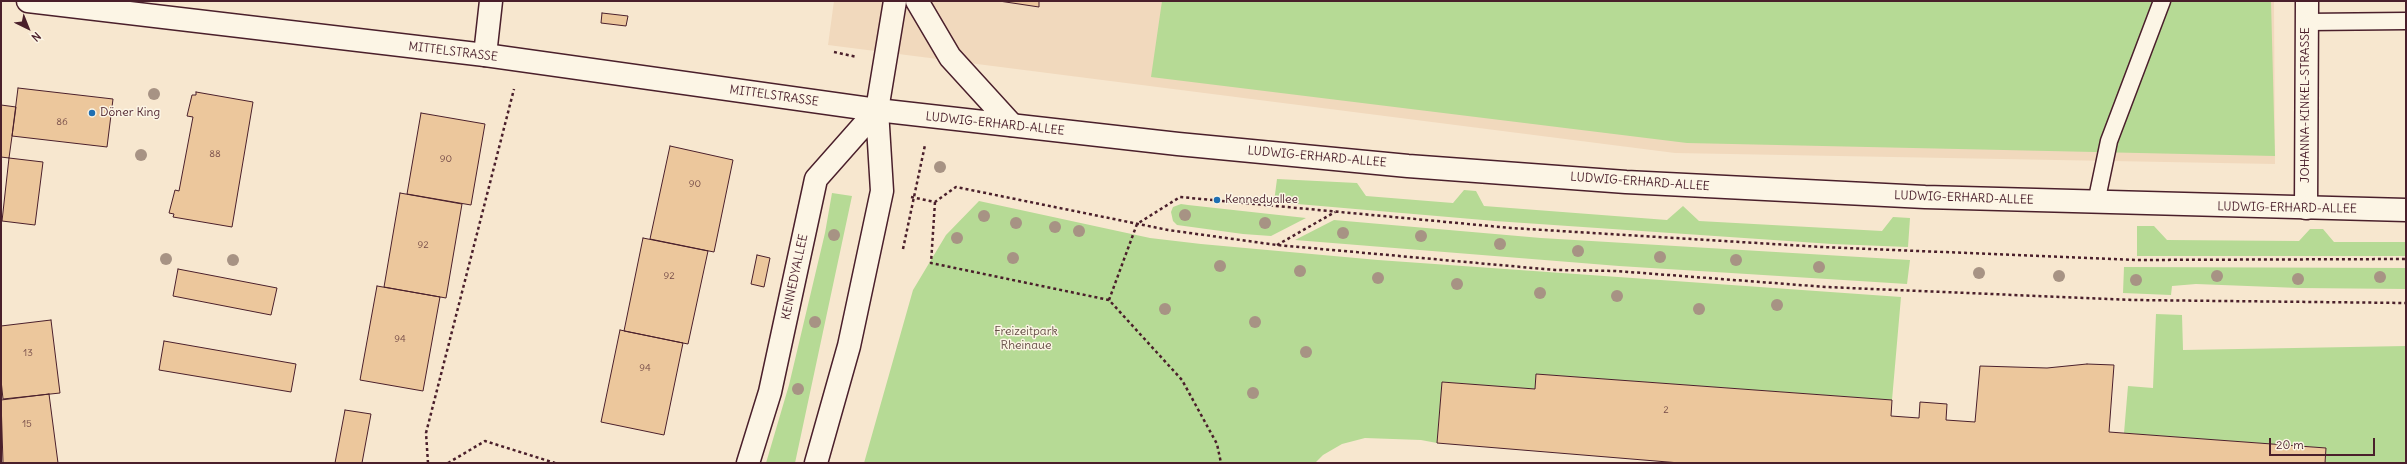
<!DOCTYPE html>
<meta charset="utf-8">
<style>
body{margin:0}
#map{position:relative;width:2407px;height:464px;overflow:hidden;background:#f7e7cf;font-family:Delius,sans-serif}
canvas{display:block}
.frame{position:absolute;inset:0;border:2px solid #4a1f2b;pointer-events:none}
.north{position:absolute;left:8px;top:8px;width:40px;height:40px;-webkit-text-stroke:3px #fcf5e5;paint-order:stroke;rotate:137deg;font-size:11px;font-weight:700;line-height:16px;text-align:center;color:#4a1f2b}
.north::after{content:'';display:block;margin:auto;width:14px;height:18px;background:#4a1f2b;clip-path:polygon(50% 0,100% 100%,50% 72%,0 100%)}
.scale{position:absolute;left:2269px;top:438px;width:106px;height:18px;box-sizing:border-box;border:2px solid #4a1f2b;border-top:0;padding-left:5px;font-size:12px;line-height:14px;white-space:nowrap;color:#4a1f2b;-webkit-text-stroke:3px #fcf5e5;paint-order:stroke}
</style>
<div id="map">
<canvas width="2407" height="464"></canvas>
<div class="frame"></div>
<div class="north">N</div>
<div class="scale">20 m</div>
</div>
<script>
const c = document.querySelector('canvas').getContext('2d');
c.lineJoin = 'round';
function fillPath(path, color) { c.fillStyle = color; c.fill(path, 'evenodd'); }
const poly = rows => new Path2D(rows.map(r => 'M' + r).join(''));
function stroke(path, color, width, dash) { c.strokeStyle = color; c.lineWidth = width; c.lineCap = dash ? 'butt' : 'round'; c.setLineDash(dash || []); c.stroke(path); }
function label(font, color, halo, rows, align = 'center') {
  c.font = font + ' Delius,sans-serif'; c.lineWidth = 3; c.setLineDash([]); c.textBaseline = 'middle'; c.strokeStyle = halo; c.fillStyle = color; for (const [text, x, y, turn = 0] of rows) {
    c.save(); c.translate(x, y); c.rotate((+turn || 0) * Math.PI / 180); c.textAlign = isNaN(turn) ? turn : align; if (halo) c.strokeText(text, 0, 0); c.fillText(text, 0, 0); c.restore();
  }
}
fillPath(poly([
 [834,1,2274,1,2275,164,1675,153,828,45]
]), '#f1d9bd');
fillPath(poly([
 [1162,1,2271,1,2275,156,1687,143,1151,77],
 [1277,179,1357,183,1366,196,1453,203,1464,190,1476,191,1484,206,1667,220,1683,206,1699,221,1882,231,1893,217,1910,218,1908,247,1832,244,1495,221,1274,202],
 [832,193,852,196,795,463,766,463,789,385,825,233],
 [979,201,1150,238,1201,244,1378,260,1901,297,1892,400,1536,374,1535,389,1442,382,1437,443,1421,440,1365,438,1342,444,1323,455,1315,463,864,463,913,290,946,235],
 [1181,204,1188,205,1306,218,1271,236,1243,234,1177,225,1173,221,1171,212,1173,207],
 [1334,220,1541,238,1910,260,1907,284,1619,266,1295,240],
 [2137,226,2154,226,2167,240,2299,241,2310,229,2323,229,2334,242,2406,242,2406,256,2137,256],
 [2124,267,2406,268,2406,289,2299,288,2196,284,2172,286,2171,295,2123,293],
 [2156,314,2182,315,2183,350,2406,346,2406,463,2325,463,2326,448,2124,433,2128,386,2153,388]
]), '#b6da95');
const building = poly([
 [999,1,1039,1,1039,7,999,1],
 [602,13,628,16,626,26,601,23,602,13],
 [18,88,113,99,107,147,12,136,18,88],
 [196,92,253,102,232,227,173,217,174,214,169,213,175,190,179,191,193,117,187,116,192,95,196,95,196,92],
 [1,105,16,107,9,158,1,157,1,105],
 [421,113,485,124,471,205,407,194,421,113],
 [670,146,733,160,714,252,650,239,670,146],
 [9,158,43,162,35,225,2,221,9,158],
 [400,193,462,204,446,298,384,287,400,193],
 [643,238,708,251,688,344,624,331,643,238],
 [757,255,770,258,764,287,751,284,757,255],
 [178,269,277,288,271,315,173,296,178,269],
 [377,286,440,297,423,391,360,380,377,286],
 [51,320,60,393,3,399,1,380,1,326,51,320],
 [620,330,683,343,664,435,601,422,620,330],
 [164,341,296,364,291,392,159,370,164,341],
 [2087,364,2114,365,2109,432,2326,448,2325,463,1680,463,1437,443,1442,382,1535,389,1536,374,1892,400,1891,416,1919,418,1920,402,1947,404,1946,420,1975,422,1980,366,2047,368,2087,364],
 [49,394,58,463,3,463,1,400,49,394],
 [345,410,371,414,362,463,335,463,345,410]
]);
fillPath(building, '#ecc79c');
stroke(building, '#4a1f2b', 1);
const service = poly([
 [2307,22,2406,21],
 [2096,203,2109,141,2162,1]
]);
const minor = poly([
 [485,55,491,1],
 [2306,208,2307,1],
 [748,463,770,392,816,179,877,110],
 [816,463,849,346,882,191,877,110]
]);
const tertiary = poly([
 [917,1,950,57,1012,125],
 [877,110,895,1]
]);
const secondary = poly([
 [28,1,485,55,877,110,1178,144,1408,166,1626,182,1925,197,2406,210]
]);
stroke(service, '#4a1f2b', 19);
stroke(minor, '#4a1f2b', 25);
stroke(tertiary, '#4a1f2b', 25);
stroke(secondary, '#4a1f2b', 25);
stroke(poly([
 [834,52,857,57],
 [911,197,935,202,956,187,1168,230,1277,245,1555,270,1616,271,1826,287,2132,300,2406,303],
 [935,202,931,263,1109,300,1182,380,1217,444,1221,463],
 [1277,245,1335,212],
 [903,249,925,145],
 [1109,300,1137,224,1180,197,1511,228,1822,247,2137,260,2406,259],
 [428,463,426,433,514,89],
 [448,463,485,441,555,463]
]), '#4a1f2b', 2.5, [3, 3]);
stroke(service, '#fcf5e5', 16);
stroke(minor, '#fcf5e5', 22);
stroke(tertiary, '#fcf5e5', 22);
stroke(secondary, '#fcf5e5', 22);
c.fillStyle = '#a79384';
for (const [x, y] of [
 [154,94],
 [141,155],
 [940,167],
 [1185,215],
 [984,216],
 [1016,223],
 [1265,223],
 [1055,227],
 [1079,231],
 [1343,233],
 [834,235],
 [1421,236],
 [957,238],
 [1500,244],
 [1578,251],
 [1660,257],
 [1013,258],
 [166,259],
 [233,260],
 [1736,260],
 [1220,266],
 [1819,267],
 [1300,271],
 [1979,273],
 [2059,276],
 [2217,276],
 [2380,277],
 [1378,278],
 [2298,279],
 [2136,280],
 [1457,284],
 [1540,293],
 [1617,296],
 [1777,305],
 [1165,309],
 [1699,309],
 [815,322],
 [1255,322],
 [1306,352],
 [798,389],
 [1253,393]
]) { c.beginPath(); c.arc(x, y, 6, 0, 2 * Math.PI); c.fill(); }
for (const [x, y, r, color] of [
 [92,113,4,"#1f6fb2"],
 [1217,200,4,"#1f6fb2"]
]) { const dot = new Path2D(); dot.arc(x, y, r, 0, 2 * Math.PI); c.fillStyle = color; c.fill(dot); stroke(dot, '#fcf5e5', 1.5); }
label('10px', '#724947', null, [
 ["86",62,122],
 ["88",215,154],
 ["90",446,159],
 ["90",695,184],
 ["92",423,245],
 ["92",669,276],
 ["94",400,339],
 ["13",28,353],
 ["94",645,368],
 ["2",1666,410],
 ["15",27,424]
]);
label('12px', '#4a1f2b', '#fcf5e5', [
 ["MITTELSTRASSE",453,52,7],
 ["MITTELSTRASSE",774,96,8],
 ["JOHANNA-KINKEL-STRASSE",2306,105,-90],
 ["LUDWIG-ERHARD-ALLEE",995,124,6],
 ["LUDWIG-ERHARD-ALLEE",1317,157,5],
 ["LUDWIG-ERHARD-ALLEE",1640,182,4],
 ["LUDWIG-ERHARD-ALLEE",1964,198,2],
 ["LUDWIG-ERHARD-ALLEE",2287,208,1],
 ["KENNEDYALLEE",795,277,-78]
]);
label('12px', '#4a1f2b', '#fcf5e5', [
 ["Döner King",100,113],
 ["Kennedyallee",1225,200]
], 'left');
label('12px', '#654e46', '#fcf5e5', [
 ["Freizeitpark",1026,332],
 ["Rheinaue",1026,346]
]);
</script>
